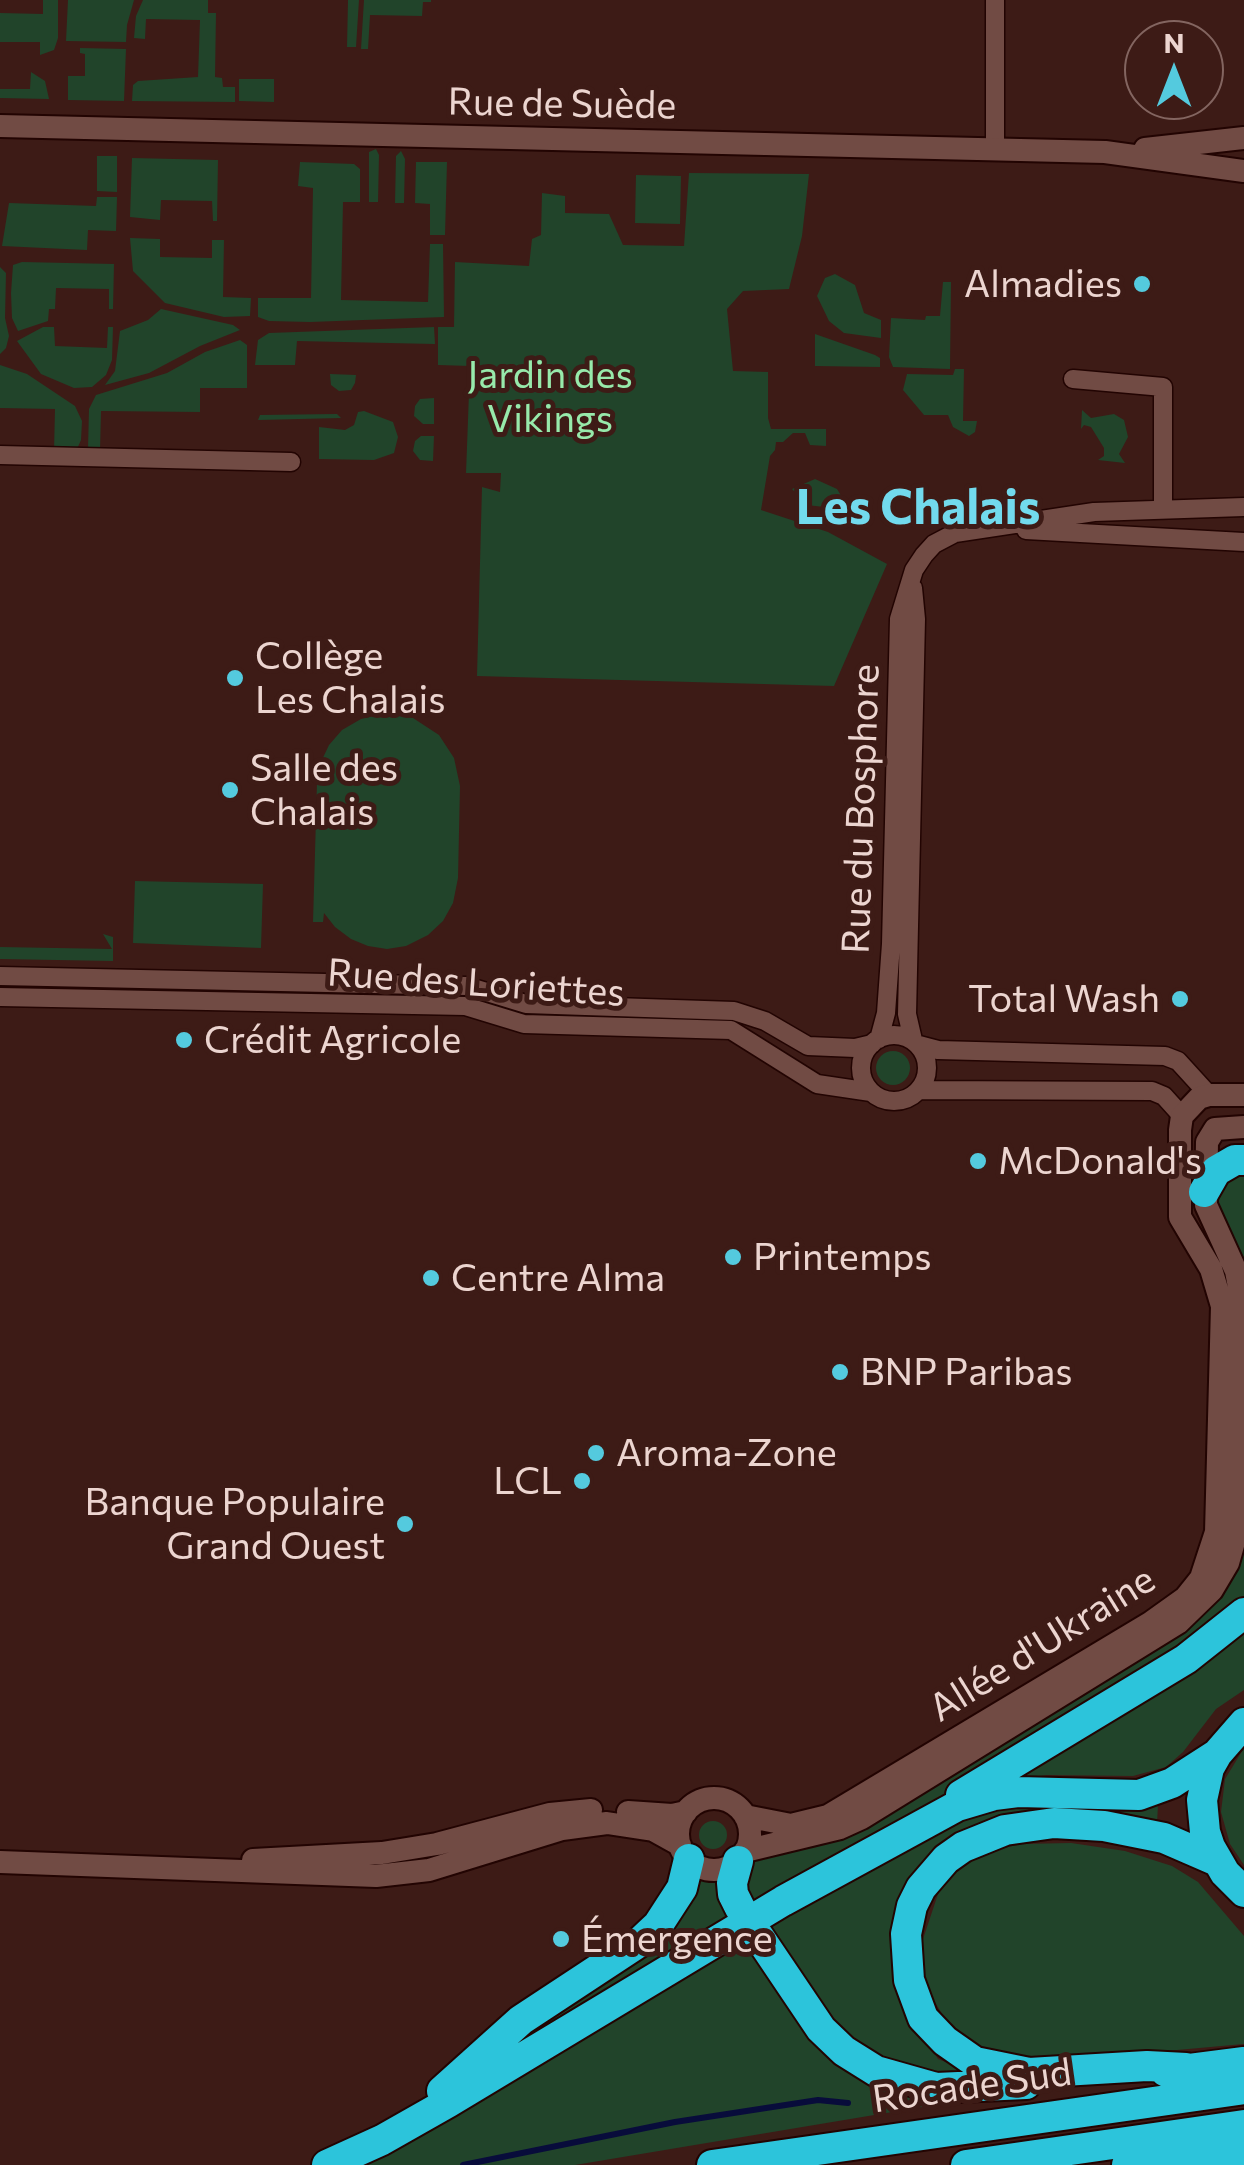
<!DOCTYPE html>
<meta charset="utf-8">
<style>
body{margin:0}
#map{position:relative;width:1244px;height:2165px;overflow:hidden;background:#3d1b16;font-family:Commissioner,sans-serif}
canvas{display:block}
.north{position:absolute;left:1124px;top:20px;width:100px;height:100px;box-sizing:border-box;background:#3d1b16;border:2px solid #836560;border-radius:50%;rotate:0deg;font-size:28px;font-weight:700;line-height:40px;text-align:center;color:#ecd5d0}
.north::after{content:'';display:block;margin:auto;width:35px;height:45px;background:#54cade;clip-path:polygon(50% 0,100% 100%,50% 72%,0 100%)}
</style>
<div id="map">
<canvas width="1244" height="2165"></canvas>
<div class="north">N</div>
</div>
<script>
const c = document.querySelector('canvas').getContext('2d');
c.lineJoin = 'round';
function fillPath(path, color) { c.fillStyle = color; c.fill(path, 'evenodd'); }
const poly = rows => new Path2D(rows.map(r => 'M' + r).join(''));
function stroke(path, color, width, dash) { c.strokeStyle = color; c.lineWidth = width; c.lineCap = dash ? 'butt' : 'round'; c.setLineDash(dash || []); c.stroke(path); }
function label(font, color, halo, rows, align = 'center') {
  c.font = font + ' Commissioner,sans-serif'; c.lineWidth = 10; c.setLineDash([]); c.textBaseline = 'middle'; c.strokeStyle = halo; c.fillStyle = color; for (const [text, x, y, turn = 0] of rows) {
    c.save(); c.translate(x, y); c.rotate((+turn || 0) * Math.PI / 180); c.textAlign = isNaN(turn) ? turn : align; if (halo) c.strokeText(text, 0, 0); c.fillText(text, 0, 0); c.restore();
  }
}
fillPath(poly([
 [43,0,58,0,58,38,54,50,40,55,40,42,0,42,0,13,43,14],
 [68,0,134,0,127,25,126,42,66,41],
 [143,0,208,0,208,13,216,13,215,77,222,78,223,87,235,87,235,102,132,101,133,85,138,81,198,77,200,20,146,19,145,39,134,38,136,16],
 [348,0,359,0,356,47,347,47],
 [364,0,431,0,431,2,423,2,422,16,370,15,368,49,361,49],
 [80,48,126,49,124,101,68,100,68,76,85,76,85,54,80,53],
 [31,72,45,81,49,99,0,98,0,89,30,89],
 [239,79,274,79,274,102,239,101],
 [376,149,379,155,378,202,369,202,369,152],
 [401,151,405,159,404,203,395,203,396,156],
 [97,156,117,156,117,192,97,191],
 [132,158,218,160,217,221,213,221,212,201,161,200,160,220,130,217],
 [300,162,354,164,360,169,360,202,343,202,341,300,428,302,430,244,443,244,444,317,310,322,269,321,258,317,258,298,311,298,313,188,298,186],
 [416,162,447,162,445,235,430,235,430,204,415,203],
 [689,173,809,174,802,236,789,289,743,291,727,309,733,371,768,372,768,418,771,429,826,429,826,446,810,445,805,433,793,433,783,442,776,442,775,450,770,456,761,510,828,532,887,564,834,686,477,676,482,487,500,492,501,473,466,473,470,366,438,365,438,327,454,327,455,262,529,266,532,239,541,235,542,193,565,196,565,213,609,214,623,245,684,246],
 [636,175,681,176,680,224,635,223],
 [97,197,117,197,116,231,88,230,87,250,2,246,9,203,96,206],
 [130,238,160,239,160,257,212,258,212,240,224,240,223,297,251,298,250,316,224,317,165,303,133,271],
 [22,262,114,264,113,309,109,309,109,289,56,288,55,309,49,309,48,321,18,331,12,318,11,293,13,265],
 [0,267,6,273,5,318,9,336,6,348,0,354],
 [835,274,855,285,864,313,881,320,881,338,844,333,829,321,817,296,825,278],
 [943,282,951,282,950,369,893,367,889,357,891,318,925,320,926,316,940,316],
 [161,309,233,325,240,330,200,346,149,373,105,385,115,371,120,331,148,320],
 [43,327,54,327,55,346,107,348,108,327,113,327,112,360,106,375,92,387,74,388,41,374,17,341],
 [434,327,435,344,297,341,295,365,255,365,258,340,269,333],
 [815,334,875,355,880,358,880,367,815,366],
 [240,340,247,345,247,388,200,388,200,412,101,411,100,451,88,449,89,409,96,395,167,373,205,352],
 [0,365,27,374,75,406,82,421,81,440,77,449,54,451,55,409,0,408],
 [955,369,964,369,963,421,977,421,975,432,969,436,953,427,948,415,924,415,903,390,907,374,953,375],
 [330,374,356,375,355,383,351,390,339,391,331,385],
 [434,398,434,424,423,424,414,416,415,406,420,399],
 [1082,410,1091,418,1114,414,1124,420,1128,437,1119,454,1125,463,1098,460,1104,456,1104,448,1091,427,1084,425,1081,429],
 [364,411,393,422,398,437,394,453,374,460,319,459,319,427,345,430,354,425,358,412],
 [260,415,337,414,341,418,258,420],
 [434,436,433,461,420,460,413,451,415,441,421,436],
 [815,479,837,489,845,502,824,507,807,505,792,489],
 [383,714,413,718,439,735,454,758,460,786,458,878,453,903,443,921,428,935,406,946,387,949,368,946,351,939,335,927,324,913,323,922,313,922,317,783,320,764,329,745,342,730,361,719],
 [135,881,263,884,261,948,133,943],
 [103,934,113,937,113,961,0,959,0,947,112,949],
 '876 1068a17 17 0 1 1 34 0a17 17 0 1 1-34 0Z',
 [1244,1172,1244,1258,1215,1205,1223,1180],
 [1244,1544,1244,1605,974,1778,749,1906,743,1867,755,1858,854,1834],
 [1244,1624,1244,1690,1216,1709,1183,1752,1166,1767,1133,1776,1047,1775,1004,1781],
 [1244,1748,1244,1865,1230,1844,1221,1812,1225,1779],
 [1154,1799,1158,1805,1157,1824,1078,1812,929,1867,904,2005,938,2059,985,2078,920,2075,869,2051,834,2028,762,1928,982,1808],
 '699 1835a14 14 0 1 1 28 0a14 14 0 1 1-28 0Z',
 [1071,1843,1125,1851,1172,1866,1198,1882,1244,1936,1244,2044,1043,2062,1010,2059,971,2043,944,2017,928,1991,923,1968,922,1942,939,1891,958,1869,986,1852,1021,1844],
 [697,1875,718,1878,737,1912,494,2063],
 [751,1936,817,2038,964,2100,575,2165,350,2165]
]), '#21442a');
stroke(poly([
 [463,2165,675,2122,818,2100,848,2103]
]), '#080c3b', 6);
const street = poly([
 [995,149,995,0],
 [1073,379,1163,387,1163,509],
 [0,455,291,462],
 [1026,530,1244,542],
 [913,588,916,619,907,1014,913,1040],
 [0,976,467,986,526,1004,734,1011,765,1021,808,1046,855,1048,872,1044],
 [0,997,465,1006,524,1024,731,1030,817,1084,871,1092],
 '861 1068a33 33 0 1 1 66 0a33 33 0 1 1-66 0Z',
 [879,1039,886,1013,891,944,899,619,914,570,924,555,934,544,955,533,1094,512,1244,507],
 [919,1045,938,1050,1165,1056,1178,1061,1209,1095],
 [920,1090,1152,1091,1164,1096,1182,1116]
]);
const secondary = poly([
 [0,126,1105,152,1244,171],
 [1145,149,1244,138],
 '678 1834a36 36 0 1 1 72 0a36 36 0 1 1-72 0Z',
 [628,1812,672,1815,686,1812],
 [745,1816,791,1825,828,1816,1150,1623,1185,1598,1201,1578,1216,1532,1222,1306,1211,1269,1180,1217,1180,1130,1182,1116,1199,1098,1209,1095,1244,1095],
 [745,1851,840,1828,862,1818,1178,1623,1212,1590,1228,1563,1237,1531,1243,1308,1236,1271,1206,1205,1207,1142,1215,1129,1244,1127],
 [253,1860,382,1853,437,1844,550,1814,591,1810],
 [0,1862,376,1876,429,1870,562,1829,607,1823,653,1830,680,1845]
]);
const highway = poly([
 [1204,1192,1216,1171,1235,1160,1244,1160],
 [1244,1723,1217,1754,1209,1768,1202,1800,1205,1832,1210,1847,1225,1873,1244,1892],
 [961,1795,1186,1659,1244,1613],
 [738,1861,732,1883,733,1894,740,1908],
 [757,1934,821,2029,844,2051,876,2071,936,2088,1026,2084],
 [1186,2068,1147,2066,1029,2073,975,2062,945,2041,923,2018,909,1980,906,1934,912,1906,921,1888,946,1859,963,1847,1005,1830,1054,1823,1104,1826,1164,1838,1217,1861],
 [1166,2072,1244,2062],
 [442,2091,521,2020,641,1941,658,1925,682,1888,689,1859],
 [327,2165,382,2140,449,2102,783,1901,957,1806,994,1795,1018,1792,1139,1795,1172,1783,1217,1754],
 [712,2165,1244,2089],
 [966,2165,1244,2125],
 [1127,2165,1244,2154]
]);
stroke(street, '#220402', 21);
stroke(secondary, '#220402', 26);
stroke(highway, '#220402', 34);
stroke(street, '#714b44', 18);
stroke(secondary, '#714b44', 22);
stroke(highway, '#2cc4db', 30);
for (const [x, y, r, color] of [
 [1142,284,10,"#54cade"],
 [235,678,10,"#54cade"],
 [230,790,10,"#54cade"],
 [1180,999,10,"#54cade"],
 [184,1040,10,"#54cade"],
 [978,1161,10,"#54cade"],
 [733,1257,10,"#54cade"],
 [431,1278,10,"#54cade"],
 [840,1372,10,"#54cade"],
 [596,1453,10,"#54cade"],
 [582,1481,10,"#54cade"],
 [405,1524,10,"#54cade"],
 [561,1939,10,"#54cade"]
]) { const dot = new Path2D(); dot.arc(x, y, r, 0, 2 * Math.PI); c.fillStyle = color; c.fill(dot); stroke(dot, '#3d1b16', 4); }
label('38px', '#ecd5d0', '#3d1b16', [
 ["Rue de Suède",562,104,1],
 ["Rue du Bosphore",861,809,-88],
 ["Rue des Loriettes",476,983,4],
 ["Allée d'Ukraine",1042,1644,-32],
 ["Rocade Sud",972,2086,-8]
]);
label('38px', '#ecd5d0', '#3d1b16', [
 ["Almadies",1122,284,"right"],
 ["Collège",255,656],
 ["Les Chalais",255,700],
 ["Salle des",250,768],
 ["Chalais",250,812],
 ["Total Wash",1160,999,"right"],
 ["Crédit Agricole",204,1040],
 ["McDonald's",998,1161],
 ["Printemps",753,1257],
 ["Centre Alma",451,1278],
 ["BNP Paribas",860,1372],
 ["Aroma-Zone",616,1453],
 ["LCL",562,1481,"right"],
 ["Banque Populaire",385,1502,"right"],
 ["Grand Ouest",385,1546,"right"],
 ["Émergence",581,1939]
], 'left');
label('38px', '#97eaab', '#3d1b16', [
 ["Jardin des",550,375],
 ["Vikings",550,419]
]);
label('bold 48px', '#72daed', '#3d1b16', [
 ["Les Chalais",918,508]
]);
</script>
